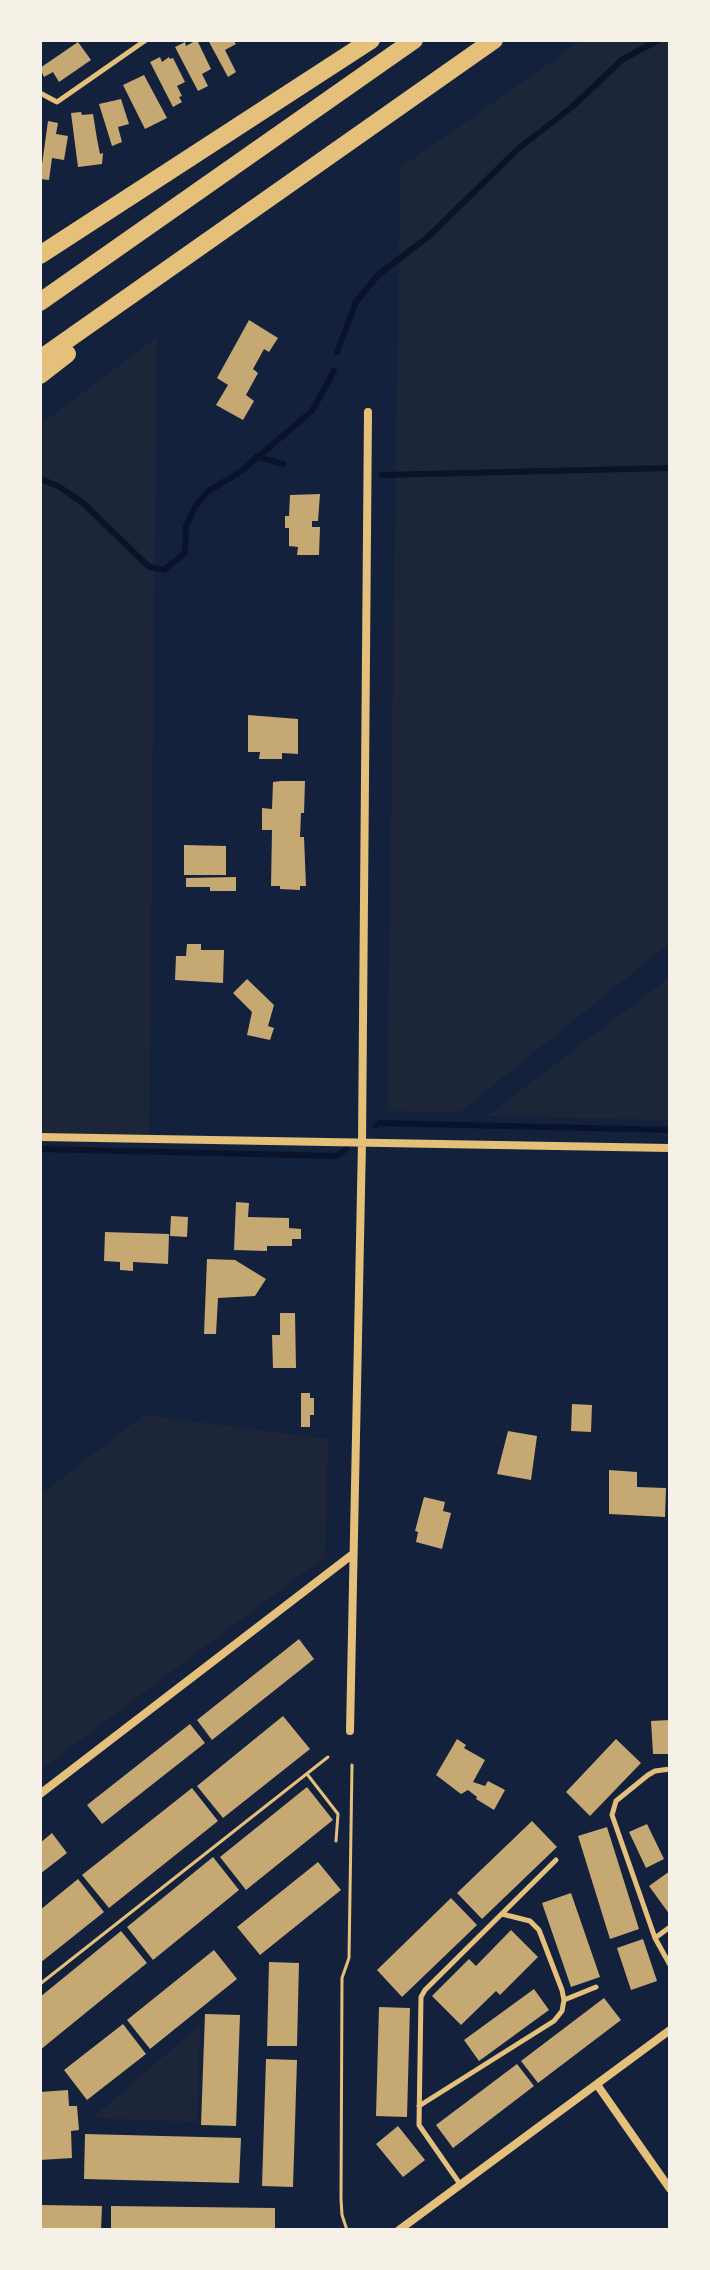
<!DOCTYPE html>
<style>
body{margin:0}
#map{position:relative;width:710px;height:2270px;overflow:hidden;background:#14213d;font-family:Manrope,sans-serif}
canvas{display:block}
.frame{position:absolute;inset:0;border:42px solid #f6f1e7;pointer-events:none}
</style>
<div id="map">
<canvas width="710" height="2270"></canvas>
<div class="frame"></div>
</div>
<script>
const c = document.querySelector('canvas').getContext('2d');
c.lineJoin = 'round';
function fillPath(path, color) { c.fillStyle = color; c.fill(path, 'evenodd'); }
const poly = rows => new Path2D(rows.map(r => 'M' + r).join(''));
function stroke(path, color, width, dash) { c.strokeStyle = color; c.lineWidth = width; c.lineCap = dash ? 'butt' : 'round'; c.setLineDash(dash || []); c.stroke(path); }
fillPath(poly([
 [582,40,670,40,670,943,460,1112,387,1111,400,168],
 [157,337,149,1140,40,1135,40,425],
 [670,977,670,1120,487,1116],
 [144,1415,328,1439,325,1557,40,1770,40,1495],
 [200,2025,197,2122,92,2118]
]), '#1d2539');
stroke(poly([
 [337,352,356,302,378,275,428,237,519,148,572,107,623,59,659,40],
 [256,456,283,464],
 [382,475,670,468],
 [40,479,58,486,83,503,149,567,164,570,185,553,186,526,195,507,207,492,240,472,312,411,334,371],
 [376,1126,379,1123,670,1130],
 [40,1149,337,1156,347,1148]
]), '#0b132b', 6);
fillPath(poly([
 [197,40,211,69,202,74,208,86,198,91,175,47,185,42,186,46],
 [208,40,233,40,236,44,225,50,236,72,228,77],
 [78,42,91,60,59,82,53,72,44,77,40,68],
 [160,57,162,62,169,57,170,59,173,58,185,82,177,86,182,96,179,97,182,102,173,107,150,62],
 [144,75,167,118,145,129,123,85],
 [121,99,129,124,118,127,122,142,112,146,99,104],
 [81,112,82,115,93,114,97,139,100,154,103,153,102,164,78,167,71,113],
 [48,121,58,123,56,134,68,136,64,160,52,158,49,180,40,179],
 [249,320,278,338,269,352,264,349,253,369,258,373,246,395,254,401,243,420,216,405,228,385,217,378],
 [320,494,318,521,312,521,312,527,320,527,319,555,297,555,298,547,289,546,289,528,285,528,285,516,289,516,290,495],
 [248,715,298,719,298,754,282,753,282,759,259,759,260,752,248,752],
 [281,781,305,781,304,813,301,813,300,837,304,837,306,886,300,886,300,890,280,889,280,886,271,886,272,830,262,830,262,808,272,809,273,782],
 [184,845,226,846,226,875,184,875],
 [236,877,236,891,210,891,210,887,186,887,186,878],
 [187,944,201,944,201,950,224,950,223,983,175,980,176,956,186,956],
 [247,979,274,1005,268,1026,274,1028,270,1040,247,1035,252,1012,233,993],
 [236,1202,249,1203,248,1217,289,1218,289,1228,301,1229,301,1239,292,1239,292,1246,267,1246,267,1251,234,1250],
 [171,1216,188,1217,187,1237,170,1236],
 [105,1232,169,1234,168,1264,133,1262,133,1271,120,1270,120,1262,104,1261],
 [207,1259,235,1260,266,1279,255,1296,218,1298,216,1334,204,1334],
 [280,1313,295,1313,296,1368,273,1368,272,1335,280,1335],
 [301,1393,310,1393,310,1398,314,1398,314,1415,310,1415,310,1427,301,1427],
 [572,1404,592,1405,591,1432,571,1431],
 [508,1431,537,1436,531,1480,497,1474],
 [609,1470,637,1472,637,1487,666,1488,665,1517,609,1514],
 [424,1497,445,1502,443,1511,451,1513,442,1549,416,1542,418,1532,415,1531],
 [299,1639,314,1659,212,1740,197,1720],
 [283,1716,310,1749,223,1818,197,1786],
 [670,1720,670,1754,653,1754,651,1721],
 [190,1724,205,1743,102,1824,87,1805],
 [457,1739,466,1745,464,1748,485,1760,473,1782,485,1786,488,1781,505,1790,494,1810,476,1799,477,1797,468,1790,461,1794,436,1775],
 [616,1739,641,1763,590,1816,566,1792],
 [307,1787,333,1820,246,1890,220,1857],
 [192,1788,218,1821,109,1908,82,1875],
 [532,1821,557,1847,482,1919,457,1893],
 [647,1824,664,1859,646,1868,629,1832],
 [607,1827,639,1929,610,1939,578,1836],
 [52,1833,67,1853,40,1874,40,1843],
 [213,1857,239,1890,153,1960,127,1927],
 [318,1862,341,1890,260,1955,237,1927],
 [670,1871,670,1915,649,1886],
 [78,1879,104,1912,40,1963,40,1910],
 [571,1893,600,1977,571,1987,542,1903],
 [451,1898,477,1925,402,1997,377,1970],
 [511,1930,538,1957,500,1995,496,1991,461,2025,432,1996,469,1959,476,1966],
 [121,1931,147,1963,40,2050,40,1997],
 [643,1939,657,1981,631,1990,617,1948],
 [214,1950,237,1979,150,2049,127,2020],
 [269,1962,299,1963,297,2046,267,2046],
 [534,1989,549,2010,479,2061,464,2040],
 [604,1998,621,2020,538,2083,521,2061],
 [379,2007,410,2008,407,2117,376,2116],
 [205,2014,240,2015,236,2126,201,2125],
 [123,2024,146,2054,87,2100,64,2070],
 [266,2059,297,2060,293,2187,262,2186],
 [517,2064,534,2086,453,2148,436,2125],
 [68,2090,69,2106,77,2106,79,2130,71,2131,72,2158,40,2160,40,2092],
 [398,2126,425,2160,403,2177,376,2144],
 [85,2134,241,2138,239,2183,84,2179],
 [40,2205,102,2206,101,2230,40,2230],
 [111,2206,275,2208,275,2230,111,2230]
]), '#c6a872');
stroke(poly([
 [307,1774,338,1814,336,1841],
 [40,1984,328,1757],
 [347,2230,342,2215,341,2199,342,1978,349,1958,352,1765]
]), '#e5c07b', 3);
stroke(poly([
 [40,93,57,102,146,40],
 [670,1769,655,1771,648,1775,616,1801,612,1815,655,1938,670,1965],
 [655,1938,670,1927],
 [564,2000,596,1987],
 [419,2106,554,2021,562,2011,564,2000,562,1990,539,1930,530,1921,502,1914],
 [460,2184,419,2125,421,1997,425,1990,556,1860]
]), '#e5c07b', 5);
stroke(poly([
 [40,1137,670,1148],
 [350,1731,362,1142,368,412],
 [40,1794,353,1554],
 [598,2086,670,2189],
 [399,2230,670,2030]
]), '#e5c07b', 8);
stroke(poly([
 [40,255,371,40],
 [40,302,414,40],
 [40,359,494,40],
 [40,375,67,354]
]), '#e5c07b', 18);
</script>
